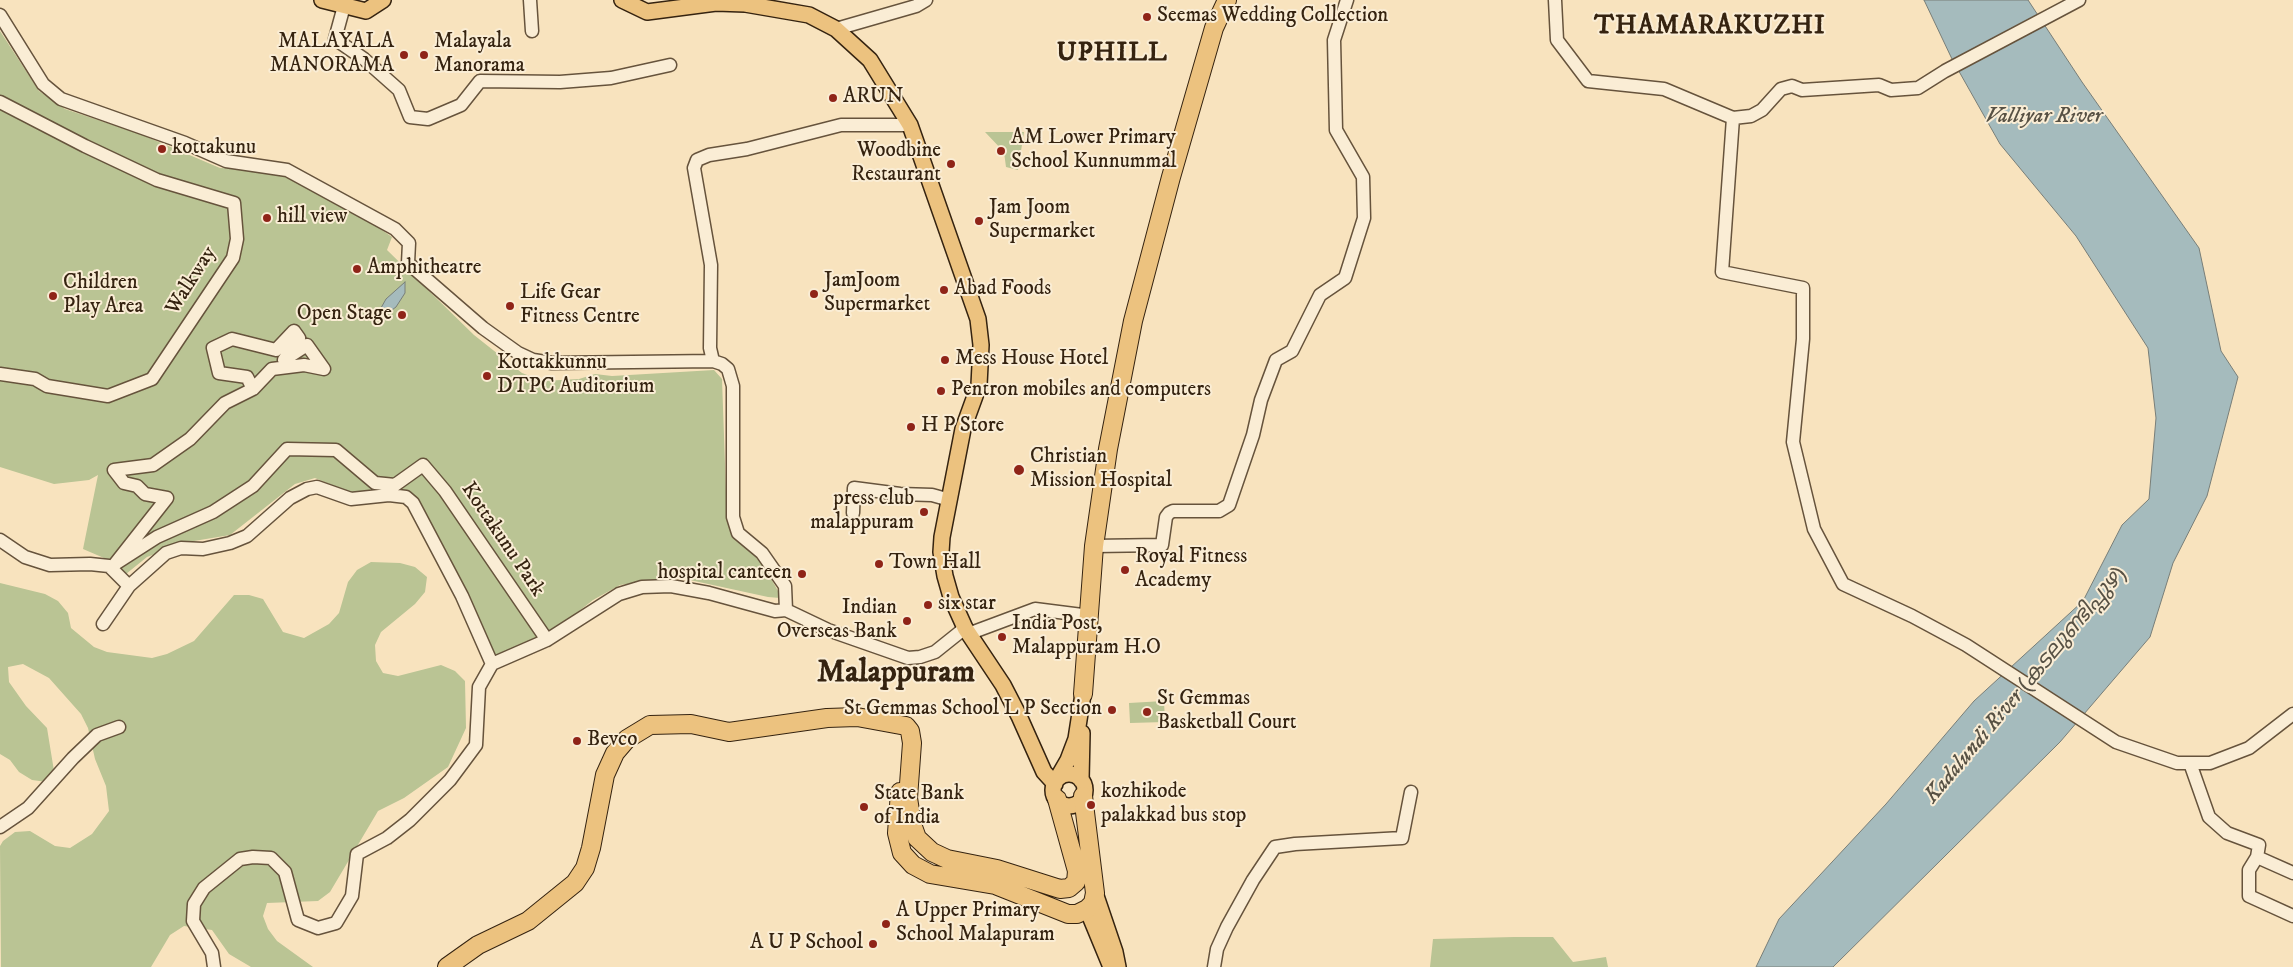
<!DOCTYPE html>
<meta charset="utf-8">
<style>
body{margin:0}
canvas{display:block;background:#f8e3be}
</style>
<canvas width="2293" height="967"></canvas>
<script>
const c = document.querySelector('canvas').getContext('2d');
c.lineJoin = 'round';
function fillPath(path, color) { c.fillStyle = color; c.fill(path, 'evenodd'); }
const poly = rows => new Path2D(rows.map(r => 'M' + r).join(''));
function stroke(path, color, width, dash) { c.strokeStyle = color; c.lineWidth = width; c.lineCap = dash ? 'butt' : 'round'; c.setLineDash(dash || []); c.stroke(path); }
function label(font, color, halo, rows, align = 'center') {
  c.font = font + ' "IM FELL DW Pica","Noto Sans Malayalam",serif'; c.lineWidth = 4; c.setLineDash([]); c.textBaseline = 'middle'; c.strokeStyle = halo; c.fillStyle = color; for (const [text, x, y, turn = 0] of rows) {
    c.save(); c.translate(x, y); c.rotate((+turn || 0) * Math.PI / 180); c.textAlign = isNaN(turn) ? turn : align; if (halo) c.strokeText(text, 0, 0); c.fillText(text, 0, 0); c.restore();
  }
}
fillPath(poly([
 [0,31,39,91,65,109,140,134,220,168,277,170,366,219,392,237,387,250,474,335,522,373,543,381,579,379,595,374,612,376,714,370,722,379,727,521,735,535,764,566,778,591,780,598,768,597,676,577,620,585,593,600,546,637,493,661,445,553,410,491,355,495,315,478,295,484,230,535,188,542,147,557,126,574,104,558,83,549,98,475,89,480,54,484,0,467],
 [985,132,1024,132,1018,170,1006,167,1004,152],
 [371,562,400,563,415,567,427,577,425,592,415,604,381,632,375,645,376,661,383,673,398,676,441,665,455,671,465,681,466,728,448,767,404,798,378,811,330,892,318,901,267,903,263,916,268,929,277,941,313,967,251,967,229,954,212,930,184,926,170,935,151,967,1,967,0,846,3,841,15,832,30,831,55,846,70,848,92,834,109,811,106,786,95,759,88,728,81,714,49,678,23,664,8,667,9,682,26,706,47,728,54,771,47,782,32,780,19,772,10,760,0,754,0,583,45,594,58,601,68,613,71,628,94,647,107,652,152,658,167,654,194,641,234,595,249,595,263,599,283,632,304,638,329,624,339,613,348,582,357,570],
 [1164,701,1165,722,1130,723,1129,703],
 [1514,937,1553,937,1573,962,1606,957,1608,967,1430,967,1433,939]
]), '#bac494');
const water = poly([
 [1924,0,2028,0,2082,82,2199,248,2221,351,2238,377,2207,496,2173,563,2150,637,2060,742,1833,967,1756,967,1779,919,1886,804,1974,701,2083,601,2122,525,2149,499,2156,418,2148,348,2076,236,2000,144,1952,59,1924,0],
 [405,282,405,293,396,307,381,318,377,315,386,299,405,282]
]);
fillPath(water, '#a5bbbd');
stroke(water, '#787e78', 1);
const minor = poly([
 [530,0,532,31],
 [1555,0,1557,40,1588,81,1664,89,1733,118,1722,272,1803,288,1803,339,1793,442,1814,529,1843,584,1912,616,1966,645,2116,742,2177,763,2210,763,2249,748,2293,714],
 [344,6,335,39,364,59,399,90,410,117,428,119,461,105,480,81,560,82,611,78,670,65],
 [0,15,43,84,61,99,185,143,226,161,287,170,395,229,409,243,408,263,483,328,518,353,533,360,552,363,713,361],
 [836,29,916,6,926,0],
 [0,102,85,146,157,180,234,203,237,239,233,258,152,379,108,396,47,386,35,379,0,374],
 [1733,118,1751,116,1762,110,1781,89,1792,86,1802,90,1879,85,1891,90,1918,88,1945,71,2079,0],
 [253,389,247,377,219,373,213,348,232,339,276,350,294,331,299,338,284,360,307,345,324,369,304,365,272,369,253,389,225,403,190,439,153,465,114,470,124,483,137,486,145,494,167,498,115,564,157,537,213,512,253,486,287,449,336,450,375,483,395,485,423,465,445,491,547,640],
 [853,513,854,488,900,494,932,495,950,500],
 [0,540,25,557,50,565,90,564,109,566,129,586],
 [1094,546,1162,545,1166,517,1169,513,1173,511,1219,511,1229,505,1253,435,1261,400,1276,360,1292,351,1320,295,1345,278,1364,218,1363,177,1336,130,1334,40,1347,0],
 [786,610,785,586,762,553,738,533,733,517,733,386,728,369,722,364,713,361,710,348,711,265,694,168,697,160,709,155,747,149,841,125,910,125],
 [103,624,129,586,166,553,181,548,203,549,230,543,247,536,290,498,307,489,317,487,351,499,389,495,406,497,413,503,462,596,492,664],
 [968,634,1035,609,1090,616],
 [492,664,547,640,619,594,642,587,671,586,709,593,775,611,786,610,828,630,908,658,920,657,935,652,965,628],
 [2190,763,2209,817,2227,833,2259,845,2257,857,2293,873],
 [0,827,28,808,73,758,97,735,119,727],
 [2257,857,2249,870,2249,896,2293,916],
 [214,967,212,953,193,921,194,904,204,888,240,859,253,857,271,858,285,872,298,920,318,928,336,923,352,896,357,854,387,838,410,820,450,780,476,745,479,687,492,664],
 [1214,967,1217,949,1227,927,1253,880,1275,847,1295,844,1402,838,1411,792]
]);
const major = poly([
 [322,0,366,11,383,0],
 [622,0,647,12,716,3,745,4,809,15,836,29,870,60,910,125,978,319,981,345,979,385,963,429,942,537,941,552,945,576,951,597,965,628,1003,685,1019,716,1044,772,1055,784],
 '1053 790a16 16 0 1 1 32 0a16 16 0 1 1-32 0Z',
 [1057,779,1068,760,1076,739,1083,694],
 [1081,780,1082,733],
 [1095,893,1115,952,1118,967],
 [1087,909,1111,967]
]);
const highway = poly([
 [1083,694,1094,546,1108,449,1133,321,1171,177,1214,28,1227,0],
 [900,792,897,833,902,853,913,865,930,874,995,885,1068,914,1077,914,1087,909,1093,903,1095,893,1083,796],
 [447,967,478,945,528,921,575,883,585,868,591,848,605,775,615,753,627,739,650,725,691,724,729,732,827,718,857,717,906,726,910,731,912,743,908,798,912,824,917,838,932,852,947,859,997,869,1060,889,1069,888,1076,882,1077,871,1057,799]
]);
stroke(minor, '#66533c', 15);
stroke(major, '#352310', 18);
stroke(highway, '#352310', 20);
stroke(minor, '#faedd5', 12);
stroke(major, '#ecc27f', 15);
stroke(highway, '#ecc27f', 18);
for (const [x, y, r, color] of [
 [1147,17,5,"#8f2418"],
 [404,55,5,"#8f2418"],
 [424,55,5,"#8f2418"],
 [833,98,5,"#8f2418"],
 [162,149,5,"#8f2418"],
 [1001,151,5,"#8f2418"],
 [951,164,5,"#8f2418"],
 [267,218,5,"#8f2418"],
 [979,221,5,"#8f2418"],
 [357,269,5,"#8f2418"],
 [944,290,5,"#8f2418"],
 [814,294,5,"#8f2418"],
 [53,296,5,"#8f2418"],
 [510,306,5,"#8f2418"],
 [402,315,5,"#8f2418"],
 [945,360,5,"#8f2418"],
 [487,376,5,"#8f2418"],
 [941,391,5,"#8f2418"],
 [911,427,5,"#8f2418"],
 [1019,470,6,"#8f2418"],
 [924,512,5,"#8f2418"],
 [879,564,5,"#8f2418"],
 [1125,570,5,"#8f2418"],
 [802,574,5,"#8f2418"],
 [928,605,5,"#8f2418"],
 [907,621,5,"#8f2418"],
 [1002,637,5,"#8f2418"],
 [1112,710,5,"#8f2418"],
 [1147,712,5,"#8f2418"],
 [577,741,5,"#8f2418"],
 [1091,805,5,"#8f2418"],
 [864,807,5,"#8f2418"],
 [886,924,5,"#8f2418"],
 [873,944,5,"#8f2418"]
]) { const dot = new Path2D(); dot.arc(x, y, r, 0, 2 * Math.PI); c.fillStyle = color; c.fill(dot); stroke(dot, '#faedd5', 2); }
label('21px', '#352310', '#faedd5', [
 ["Seemas Wedding Collection",1157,17],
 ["MALAYALA",394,43,"right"],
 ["MANORAMA",394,67,"right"],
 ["Malayala",434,43],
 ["Manorama",434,67],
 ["ARUN",843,98],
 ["AM Lower Primary",1011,139],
 ["School Kunnummal",1011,163],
 ["kottakunu",172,149],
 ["Woodbine",941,152,"right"],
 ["Restaurant",941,176,"right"],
 ["Jam Joom",989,209],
 ["Supermarket",989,233],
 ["hill view",277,218],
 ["Amphitheatre",367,269],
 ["JamJoom",824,282],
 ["Supermarket",824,306],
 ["Children",63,284],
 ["Play Area",63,308],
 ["Abad Foods",954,290],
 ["Life Gear",520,294],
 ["Fitness Centre",520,318],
 ["Open Stage",392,315,"right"],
 ["Mess House Hotel",955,360],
 ["Kottakkunnu",497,364],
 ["DTPC Auditorium",497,388],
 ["Pentron mobiles and computers",951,391],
 ["H P Store",921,427],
 ["Christian",1030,458],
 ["Mission Hospital",1030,482],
 ["press club",914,500,"right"],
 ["malappuram",914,524,"right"],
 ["Royal Fitness",1135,558],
 ["Academy",1135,582],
 ["Town Hall",889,564],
 ["hospital canteen",792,574,"right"],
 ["six star",938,605],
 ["Indian",897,609,"right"],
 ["Overseas Bank",897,633,"right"],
 ["India Post,",1012,625],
 ["Malappuram H.O",1012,649],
 ["St Gemmas",1157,700],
 ["Basketball Court",1157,724],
 ["St Gemmas School L P Section",1102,710,"right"],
 ["Bevco",587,741],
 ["kozhikode",1101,793],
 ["palakkad bus stop",1101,817],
 ["State Bank",874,795],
 ["of India",874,819],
 ["A Upper Primary",896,912],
 ["School Malapuram",896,936],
 ["A U P School",863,944,"right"]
], 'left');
label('21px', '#352310', '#faedd5', [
 ["Walkway",192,281,-58],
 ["Kottakunu Park",502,540,56]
]);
label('italic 22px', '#575144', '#faedd5', [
 ["Valliyar River",2044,117],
 ["Kadalundi River (കടലുണ്ടിപ്പുഴ)",2026,686,-50]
]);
c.letterSpacing = '1px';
label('bold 26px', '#352310', '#faedd5', [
 ["THAMARAKUZHI",1710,28],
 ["UPHILL",1112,55]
]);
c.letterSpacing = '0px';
label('bold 31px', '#352310', '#faedd5', [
 ["Malappuram",896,675]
]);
</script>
